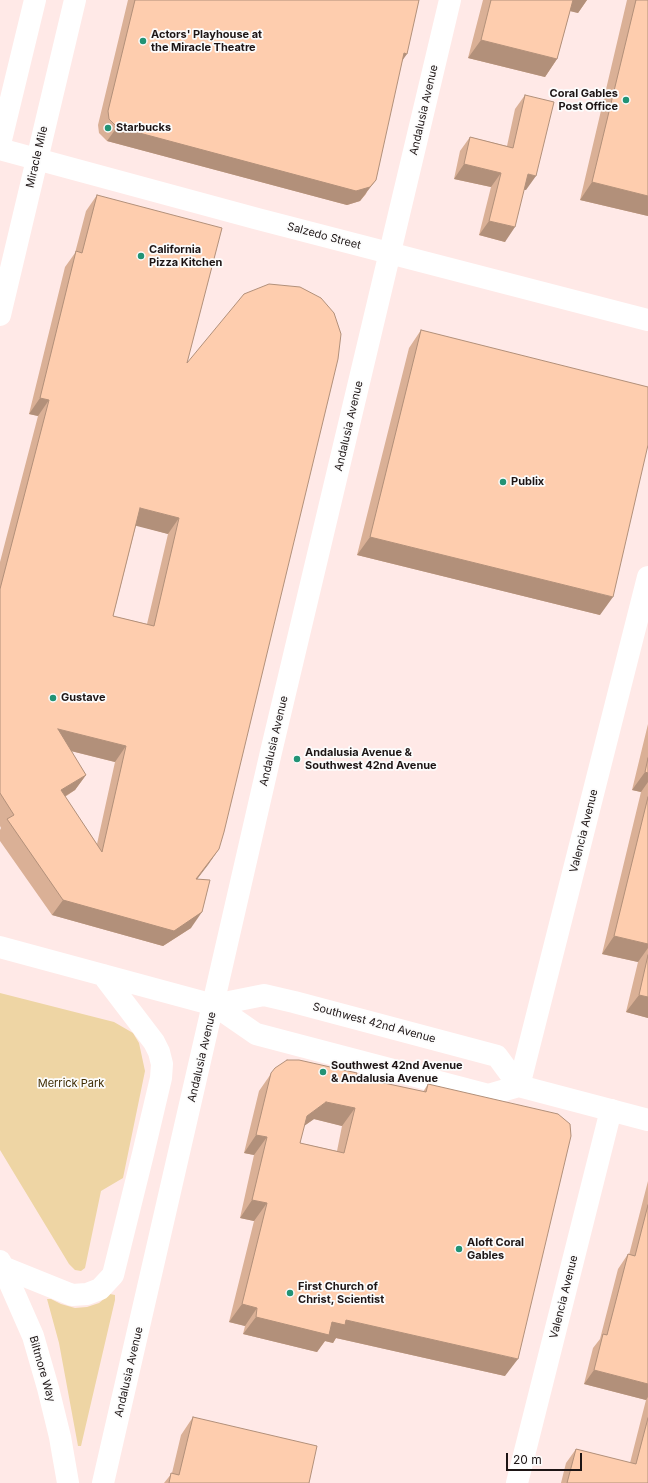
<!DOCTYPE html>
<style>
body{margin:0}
#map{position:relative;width:648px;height:1483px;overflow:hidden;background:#ffe9e7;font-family:Inter,sans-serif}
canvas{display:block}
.scale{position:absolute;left:506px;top:1453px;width:76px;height:18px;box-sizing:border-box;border:2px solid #1d1515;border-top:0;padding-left:5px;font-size:12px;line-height:14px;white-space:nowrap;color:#1d1515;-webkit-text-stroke:3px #fcfcfc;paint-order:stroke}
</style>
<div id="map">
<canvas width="648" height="1483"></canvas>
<div class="scale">20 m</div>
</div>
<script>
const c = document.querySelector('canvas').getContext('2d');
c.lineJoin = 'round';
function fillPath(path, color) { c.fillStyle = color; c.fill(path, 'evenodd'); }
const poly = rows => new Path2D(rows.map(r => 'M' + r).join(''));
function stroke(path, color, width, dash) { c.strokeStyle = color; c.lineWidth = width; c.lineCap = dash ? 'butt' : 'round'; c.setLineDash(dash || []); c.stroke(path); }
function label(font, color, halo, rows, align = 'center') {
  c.font = font + ' Inter,sans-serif'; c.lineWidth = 3.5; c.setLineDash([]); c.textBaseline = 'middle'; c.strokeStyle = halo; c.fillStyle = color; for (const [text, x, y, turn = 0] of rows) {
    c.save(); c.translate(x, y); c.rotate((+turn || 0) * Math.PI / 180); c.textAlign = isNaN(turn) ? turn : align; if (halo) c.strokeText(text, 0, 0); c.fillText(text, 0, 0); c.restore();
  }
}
fillPath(poly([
 [0,993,114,1022,133,1033,139,1043,145,1071,123,1178,101,1191,85,1268,81,1271,75,1270,69,1264,0,1150],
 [110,1294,115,1295,115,1300,81,1446,78,1446,59,1343,47,1299,51,1299,61,1304,75,1308,87,1307,99,1303]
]), '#eed5a4');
stroke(poly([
 [0,149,258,219,648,320],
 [519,1086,648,577],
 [517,1483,611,1110]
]), '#fff', 22);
stroke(poly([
 [0,144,35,0],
 [0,315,75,0],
 [0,1261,33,1336,48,1388,60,1437,68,1483],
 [103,1483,271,752,450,0]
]), '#fff', 22);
stroke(poly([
 [0,947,214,1005,256,1034,488,1095,519,1086,648,1120],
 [214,1005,264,995,294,1002,497,1056,519,1086],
 [5,1268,72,1295,87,1294,100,1289,113,1275,143,1154,161,1078,162,1064,159,1052,154,1042,103,975]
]), '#fff', 22);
fillPath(poly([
 [128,0,419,0,366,194,360,201,347,205,107,141,99,133,98,125],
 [483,0,587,0,578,13,570,11,557,59,545,77,468,58],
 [627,0,648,0,648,216,580,200],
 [525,95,526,190,524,190,505,242,479,235,491,187,454,179,460,151,470,137,507,146,515,109],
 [97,195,187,363,219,849,197,879,191,928,163,946,52,915,0,841,0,830,1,828,0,826,0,562,38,416,29,414,65,267,75,253,86,211],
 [136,525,168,534,147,624,113,616],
 [71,751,115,762,97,844,65,797,75,790,86,775],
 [421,330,600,615,357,555,409,348],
 [648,724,648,1018,626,1012,638,962,602,954,641,792,632,790],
 [275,1068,356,1077,423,1092,428,1084,505,1376,336,1338,333,1343,325,1341,317,1352,243,1334,245,1326,229,1322,254,1221,240,1218,254,1155,244,1153,259,1091],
 [314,1119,342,1126,337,1151,300,1143,304,1126],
 [648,1181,648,1483,561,1483,566,1463,576,1449,630,1463,646,1400,584,1384,593,1348,600,1339,618,1269,628,1254,629,1255],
 [193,1417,309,1483,164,1483,172,1473,181,1435]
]), '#dab096');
fillPath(poly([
 [569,0,587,0,578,13,562,9],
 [481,40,557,59,545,77,468,58],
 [404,53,407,54,397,68],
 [117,127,376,180,360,201,347,205,107,141],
 [464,164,501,173,491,187,454,179],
 [528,174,536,176,526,190,518,189],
 [592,182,648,196,648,216,580,200],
 [489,221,515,227,505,242,479,235],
 [40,398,49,400,38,416,29,414],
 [140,508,179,518,168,534,129,524],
 [370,537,613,597,600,615,357,555],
 [58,729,126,746,115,762,47,745],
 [645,772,648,773,648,782,641,792,632,790],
 [86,775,75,790,49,806,61,790],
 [219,849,208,865,185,895,196,879],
 [63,900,202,912,191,928,163,946,52,915],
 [614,936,648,944,648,948,638,962,602,954],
 [639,995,648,997,648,1018,626,1012],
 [326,1102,355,1108,342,1126,314,1119,294,1133,307,1116],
 [256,1135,267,1137,254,1155,244,1153],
 [252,1200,267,1203,254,1221,240,1218],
 [242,1304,257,1308,245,1326,229,1322],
 [256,1317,332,1322,346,1320,518,1359,505,1376,336,1338,333,1343,325,1341,317,1352,243,1334],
 [594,1370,648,1384,648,1397,646,1400,584,1384]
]), '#b2907a');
const building = poly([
 [135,0,419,0,407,54,404,53,376,180,370,187,356,191,117,127,109,119,108,111,135,0],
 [491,0,573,0,557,59,481,40,491,0],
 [636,0,648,0,648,196,592,182,636,0],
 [525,95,554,102,536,176,528,174,515,227,489,221,501,173,464,164,470,137,513,148,525,95],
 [97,195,222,228,187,363,244,294,269,284,300,287,321,298,334,313,341,334,338,359,224,832,219,849,196,879,210,880,202,912,174,931,63,900,7,819,14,815,0,793,0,589,49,400,40,398,76,251,82,253,97,195],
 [140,508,179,518,154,626,113,616,140,508],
 [58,729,126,746,102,852,61,790,86,775,58,729],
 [421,330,648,387,648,445,613,597,370,537,421,330],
 [648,758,648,773,645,772,648,758],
 [648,797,648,944,614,936,648,797],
 [648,955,648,997,639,995,648,955],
 [287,1060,299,1060,357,1073,356,1077,426,1092,428,1084,558,1114,570,1124,571,1136,518,1359,346,1320,345,1325,332,1322,329,1335,256,1317,257,1308,242,1304,267,1203,252,1200,267,1137,256,1135,271,1073,275,1068,287,1060],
 [326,1102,355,1108,344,1153,300,1143,307,1116,326,1102],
 [648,1205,648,1384,594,1370,603,1334,607,1335,628,1254,635,1256,648,1205],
 [193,1417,317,1446,309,1483,169,1483,171,1473,179,1475,193,1417],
 [648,1418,648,1483,567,1483,576,1449,636,1464,648,1418]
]);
fillPath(building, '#fecdae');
stroke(building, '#b2907a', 1);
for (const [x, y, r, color] of [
 [143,41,4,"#229375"],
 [626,100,4,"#229375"],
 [108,128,4,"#229375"],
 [141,256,4,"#229375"],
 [503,482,4,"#229375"],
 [53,698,4,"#229375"],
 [297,759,4,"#229375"],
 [323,1072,4,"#229375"],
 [459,1249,4,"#229375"],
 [290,1293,4,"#229375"]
]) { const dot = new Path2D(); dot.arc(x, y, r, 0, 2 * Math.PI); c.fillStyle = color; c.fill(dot); stroke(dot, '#fcfcfc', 1.5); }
label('bold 11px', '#1d1515', '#fcfcfc', [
 ["Actors' Playhouse at",151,35],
 ["the Miracle Theatre",151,48],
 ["Coral Gables",618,94,"right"],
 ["Post Office",618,107,"right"],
 ["Starbucks",116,128],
 ["California",149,250],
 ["Pizza Kitchen",149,263],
 ["Publix",511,482],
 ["Gustave",61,698],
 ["Andalusia Avenue &",305,753],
 ["Southwest 42nd Avenue",305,766],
 ["Southwest 42nd Avenue",331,1066],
 ["& Andalusia Avenue",331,1079],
 ["Aloft Coral",467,1243],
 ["Gables",467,1256],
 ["First Church of",298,1287],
 ["Christ, Scientist",298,1300]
], 'left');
label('11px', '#1d1515', '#fcfcfc', [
 ["Andalusia Avenue",424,110,-77],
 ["Miracle Mile",37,157,-77],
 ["Salzedo Street",324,236,15],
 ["Andalusia Avenue",349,426,-77],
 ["Andalusia Avenue",274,741,-77],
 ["Valencia Avenue",584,831,-76],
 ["Southwest 42nd Avenue",374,1023,15],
 ["Andalusia Avenue",202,1057,-77],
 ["Valencia Avenue",564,1297,-76],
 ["Biltmore Way",42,1369,74],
 ["Andalusia Avenue",129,1372,-77]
]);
label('11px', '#3f2d04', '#fcfcfc', [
 ["Merrick Park",71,1084]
]);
</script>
